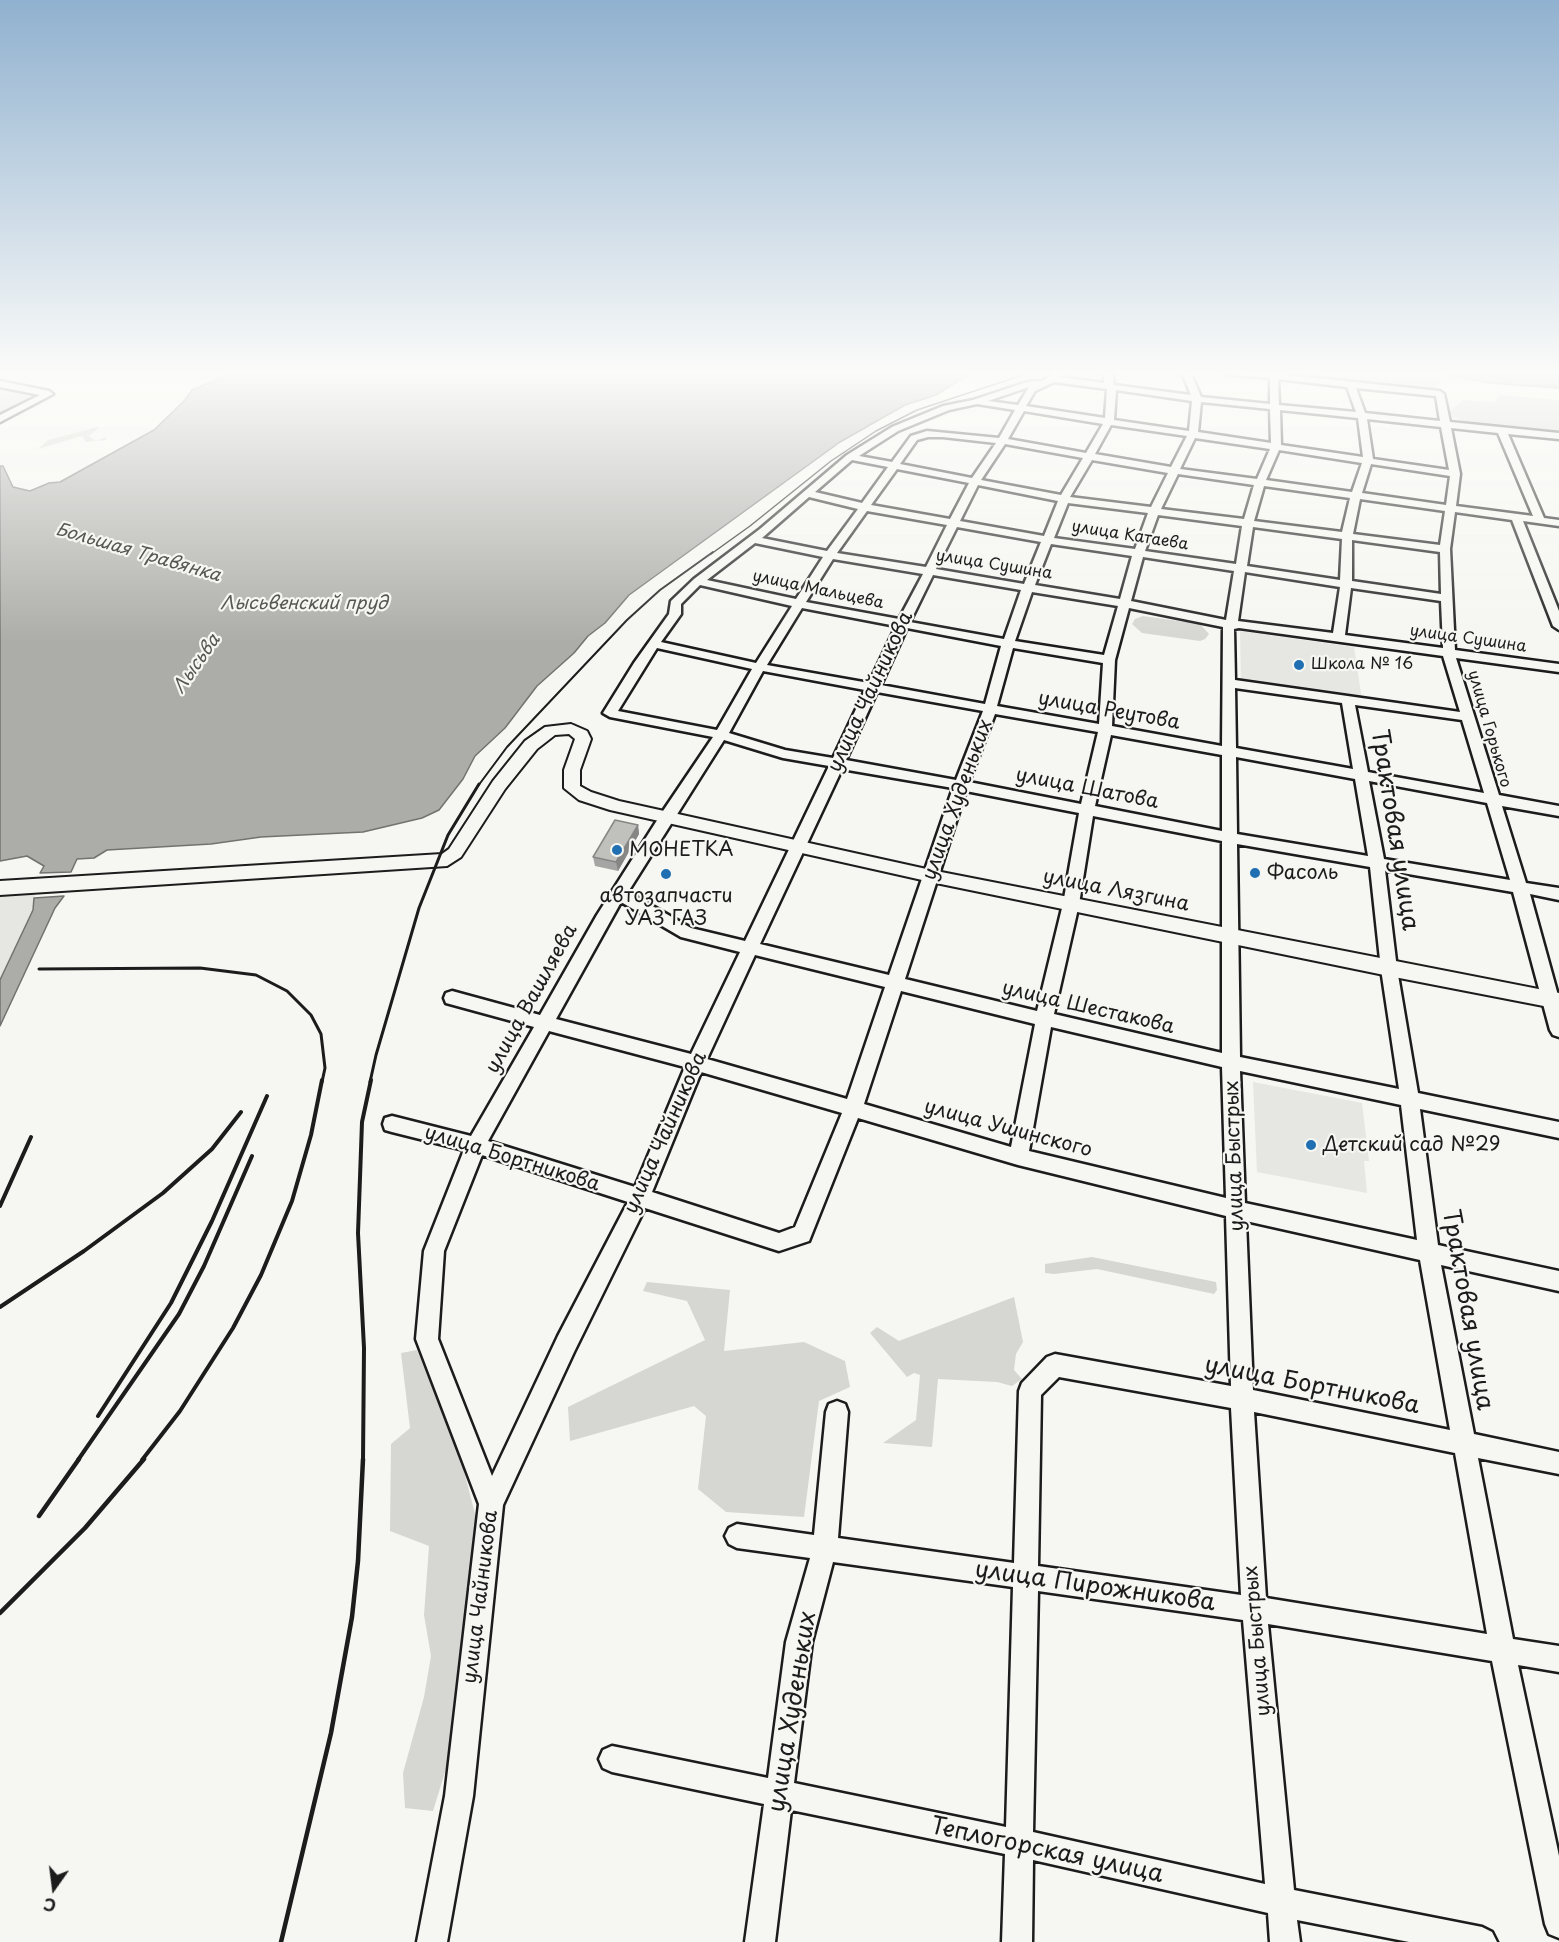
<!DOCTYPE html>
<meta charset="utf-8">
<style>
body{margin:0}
#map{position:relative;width:1559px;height:1942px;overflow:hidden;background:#f6f6f2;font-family:"Playpen Sans",sans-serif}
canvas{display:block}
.north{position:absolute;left:24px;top:1858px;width:60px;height:60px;-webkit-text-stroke:4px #f6f6f2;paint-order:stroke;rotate:194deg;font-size:16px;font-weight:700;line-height:24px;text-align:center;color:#1c1c1c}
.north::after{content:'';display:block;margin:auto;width:21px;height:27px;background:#1c1c1c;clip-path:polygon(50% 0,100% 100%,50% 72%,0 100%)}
</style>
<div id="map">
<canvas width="1559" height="1942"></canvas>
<div class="north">С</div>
</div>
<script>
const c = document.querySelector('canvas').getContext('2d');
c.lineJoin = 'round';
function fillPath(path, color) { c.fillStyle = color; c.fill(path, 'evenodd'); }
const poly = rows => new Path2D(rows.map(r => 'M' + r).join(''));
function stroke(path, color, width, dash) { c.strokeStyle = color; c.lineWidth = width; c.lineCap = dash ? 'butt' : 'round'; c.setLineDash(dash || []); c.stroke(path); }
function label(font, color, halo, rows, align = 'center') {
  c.font = font + ' "Playpen Sans",sans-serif'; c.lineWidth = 4.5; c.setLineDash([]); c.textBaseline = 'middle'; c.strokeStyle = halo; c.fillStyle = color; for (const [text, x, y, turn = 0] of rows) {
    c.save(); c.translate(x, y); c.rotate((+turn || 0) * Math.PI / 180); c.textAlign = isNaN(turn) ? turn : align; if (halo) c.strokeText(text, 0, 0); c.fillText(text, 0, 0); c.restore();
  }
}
fillPath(poly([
 [1240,631,1354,647,1362,700,1241,684],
 [35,893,33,910,0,980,0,895],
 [1253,1082,1362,1103,1369,1161,1364,1161,1367,1193,1257,1172]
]), '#e6e6e2');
fillPath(poly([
 [1237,371,1361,371,1371,373,1425,371,1443,382,1433,390],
 [0,388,31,394,24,404,5,413,0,412],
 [1499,395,1559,400,1559,433,1477,426,1452,417,1450,411,1463,400,1495,402],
 [97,427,99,428,89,436,96,441,106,437,106,440,86,442,82,436,38,449,48,440],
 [1143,616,1200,624,1209,634,1205,639,1200,641,1142,633,1132,624,1135,619],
 [1092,1257,1216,1282,1217,1290,1214,1294,1097,1269,1054,1274,1045,1273,1045,1264],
 [647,1282,730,1290,724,1351,804,1342,845,1361,850,1387,819,1401,804,1517,726,1512,698,1489,706,1416,694,1406,570,1441,568,1407,705,1340,687,1301,643,1291],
 [1014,1297,1023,1342,1016,1354,1014,1370,1022,1379,1012,1386,997,1382,938,1379,932,1447,883,1443,916,1420,920,1375,914,1373,907,1377,870,1333,877,1327,899,1341],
 [417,1350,459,1452,481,1537,453,1746,433,1811,405,1808,403,1773,424,1697,431,1656,424,1615,429,1546,390,1531,391,1444,410,1428,401,1353]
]), '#d6d6d2');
const water = poly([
 [237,371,983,371,964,377,936,395,905,405,840,442,629,595,605,623,588,636,574,653,537,686,505,728,475,756,463,779,439,810,422,818,363,832,261,837,211,844,107,850,94,858,77,859,71,872,40,873,44,866,27,856,0,861,0,466,3,466,13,487,30,491,49,483,60,482,154,430,184,401,192,390,237,371],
 [1425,371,1559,371,1559,388,1490,383,1425,371],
 [64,896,55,908,0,1026,0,980,33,910,34,898,64,896]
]);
fillPath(water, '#acaca9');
stroke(water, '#727271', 1.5);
const minor = poly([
 [1056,371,1065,371,1060,377,1104,383,1104,371,1112,371,1114,385,1191,395,1183,375,1177,371,1188,371,1191,374,1201,397,1270,404,1270,378,1226,374,1222,371,1249,371,1440,391,1444,394,1450,422,1559,433,1559,439,1508,434,1544,518,1559,520,1559,526,1523,521,1559,611,1559,630,1553,626,1512,520,1455,512,1450,549,1455,650,1559,664,1559,672,1456,658,1499,795,1559,806,1559,816,1502,806,1526,883,1559,888,1559,900,1530,894,1559,999,1559,1037,1553,1035,1550,1030,1513,892,1385,870,1397,969,1418,1093,1559,1122,1559,1138,1420,1109,1438,1245,1559,1271,1559,1291,1441,1265,1474,1434,1559,1452,1559,1474,1478,1458,1513,1639,1559,1646,1559,1672,1518,1665,1559,1856,1559,1938,1549,1934,1545,1924,1492,1661,1268,1624,1294,1890,1482,1927,1492,1932,1497,1942,1409,1942,1297,1920,1300,1942,1270,1942,1268,1913,1033,1860,1032,1942,1002,1942,1005,1854,791,1810,775,1942,745,1942,764,1804,612,1772,603,1768,599,1759,603,1750,612,1746,768,1778,786,1642,810,1558,737,1548,729,1544,725,1536,729,1528,737,1524,814,1535,826,1412,829,1404,837,1401,845,1404,848,1412,838,1538,1014,1563,1019,1391,1022,1383,1047,1357,1055,1354,1231,1386,1226,1216,1018,1165,858,1118,809,1241,779,1251,645,1208,574,1352,503,1505,473,1796,447,1942,417,1942,445,1796,479,1504,416,1339,424,1251,464,1150,392,1132,385,1130,383,1124,385,1118,392,1116,471,1136,534,1027,446,1003,444,998,446,993,452,991,540,1015,597,915,661,814,713,737,610,717,603,713,634,663,669,614,671,601,694,579,760,529,847,455,892,427,943,406,973,400,1027,382,1042,381,1056,371],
 [1278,379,1347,387,1356,412,1279,405,1278,379],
 [1054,382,1107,389,1105,418,1026,406,1035,391,1054,382],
 [1029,387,1018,405,988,401,1029,387],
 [1356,388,1436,396,1440,421,1365,413,1356,388],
 [1116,390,1192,401,1189,431,1114,420,1116,390],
 [1201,402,1270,409,1271,443,1198,432,1201,402],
 [977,404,1015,410,999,438,927,431,911,436,892,462,859,456,898,431,949,410,977,404],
 [1280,410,1358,418,1363,457,1281,445,1280,410],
 [1024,411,1103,424,1086,453,1008,439,1024,411],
 [1367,419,1441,427,1449,470,1373,459,1367,419],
 [1111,425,1187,436,1171,467,1095,454,1111,425],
 [1451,428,1498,433,1533,516,1456,506,1460,474,1451,428],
 [928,437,943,437,996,443,972,478,900,464,917,440,928,437],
 [1195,438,1270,449,1257,479,1180,469,1195,438],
 [1005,444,1083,458,1061,495,981,480,1005,444],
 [1279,450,1362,463,1352,492,1266,480,1279,450],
 [852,460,888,467,862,503,815,492,852,460],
 [1092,460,1168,473,1151,507,1070,497,1092,460],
 [1371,464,1450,476,1446,505,1362,493,1371,464],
 [897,469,969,483,950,519,871,505,897,469],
 [1178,474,1254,485,1244,519,1161,509,1178,474],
 [978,485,1058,501,1044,536,960,521,978,485],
 [1264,486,1350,498,1342,532,1254,521,1264,486],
 [809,497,858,509,827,551,762,538,809,497],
 [1360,499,1445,511,1440,545,1353,534,1360,499],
 [1068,503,1148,513,1135,549,1054,538,1068,503],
 [867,511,947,525,926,567,837,553,867,511],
 [1158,515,1242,526,1236,564,1145,551,1158,515],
 [957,527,1041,542,1024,584,936,569,957,527],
 [1253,527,1342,539,1340,580,1247,566,1253,527],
 [1352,540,1440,552,1441,594,1352,581,1352,540],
 [755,543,823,557,796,599,707,580,755,543],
 [1051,544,1132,556,1120,599,1035,585,1051,544],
 [1143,557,1234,571,1226,620,1131,601,1143,557],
 [833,559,923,574,899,619,806,602,833,559],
 [1245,572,1340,587,1333,633,1238,621,1245,572],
 [933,575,1021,590,1004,639,910,622,933,575],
 [700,585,792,606,756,663,661,642,681,614,681,604,700,585],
 [1351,588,1441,601,1443,648,1345,635,1351,588],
 [1032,592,1118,606,1104,655,1015,641,1032,592],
 [802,608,896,626,869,683,767,665,802,608],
 [1129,608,1223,627,1222,746,1112,726,1115,660,1129,608],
 [907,628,1001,646,985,704,881,685,907,628],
 [1239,628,1443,656,1460,712,1235,680,1234,629,1239,628],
 [657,648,752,669,717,730,618,711,657,648],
 [1013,648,1103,663,1099,724,997,706,1013,648],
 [763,671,865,690,833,758,785,750,729,733,763,671],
 [1235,688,1342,703,1353,769,1236,748,1235,688],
 [877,692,983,711,956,780,846,760,877,692],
 [1355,705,1462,720,1484,793,1368,772,1355,705],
 [995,714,1098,732,1081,804,969,782,995,714],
 [1111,735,1222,755,1222,831,1095,806,1111,735],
 [724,740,783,758,829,766,745,941,691,928,628,892,724,740],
 [1236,757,1355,779,1368,856,1237,834,1236,757],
 [842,769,953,788,889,975,760,944,842,769],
 [1369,781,1487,803,1510,880,1384,859,1369,781],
 [966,791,1079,813,1063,904,1037,1011,905,979,966,791],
 [1093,816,1222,841,1222,1053,1054,1014,1079,904,1093,816],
 [1237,844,1370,867,1381,969,1399,1089,1240,1057,1237,844],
 [621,902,681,937,740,952,691,1054,556,1019,621,902],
 [755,955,885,987,847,1099,707,1059,755,955],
 [901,991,1035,1024,1011,1147,864,1104,901,991],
 [1051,1027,1222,1067,1226,1198,1029,1151,1051,1027],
 [549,1031,685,1067,635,1187,488,1141,549,1031],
 [1240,1071,1401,1105,1417,1240,1245,1203,1240,1071],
 [701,1072,842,1113,795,1227,779,1233,652,1192,701,1072],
 [482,1155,628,1202,558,1336,492,1476,438,1339,444,1251,482,1155],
 [1246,1221,1420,1260,1450,1430,1253,1390,1246,1221],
 [1059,1377,1231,1408,1241,1595,1038,1566,1041,1395,1059,1377],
 [1254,1412,1455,1453,1487,1634,1266,1598,1254,1412],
 [833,1562,1013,1587,1006,1827,794,1783,812,1642,833,1562],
 [1038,1591,1243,1620,1265,1884,1033,1832,1038,1591],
 [0,381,49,391,53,394,0,422,0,415,40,395,0,387,0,381]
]);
const major = poly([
 [571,724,587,731,591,739,580,770,580,786,591,792,619,801,931,870,1559,993,1559,1009,1389,976,931,882,610,810,579,800,564,788,564,770,575,739,569,734,555,735,537,749,505,789,461,857,447,866,0,895,0,881,442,854,449,849,493,781,525,741,545,727,571,724]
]);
stroke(minor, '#1c1c1c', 5);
stroke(major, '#1c1c1c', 4);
fillPath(minor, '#f6f6f2');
fillPath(major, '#f6f6f2');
stroke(poly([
 [711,554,750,526,831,461,876,431,917,410,1035,371]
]), '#1c1c1c', 1.5);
stroke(poly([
 [478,786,507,747,627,620,660,590,713,552]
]), '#1c1c1c', 2);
stroke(poly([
 [39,969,200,968,256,975,287,991,311,1015,321,1034,325,1068,322,1082],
 [370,1082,376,1055,419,908,448,835,479,784]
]), '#1c1c1c', 3);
stroke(poly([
 [0,1206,31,1137],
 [0,1307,84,1251,163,1193,212,1149,241,1112],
 [98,1416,171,1303,212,1221,267,1096],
 [78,1460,179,1314,204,1266,252,1156],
 [142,1460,180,1411,233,1328,261,1275,292,1201,311,1135,322,1080],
 [363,1460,364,1348,358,1233,362,1122,371,1080]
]), '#1c1c1c', 4);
stroke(poly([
 [39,1516,79,1459],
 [0,1613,85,1528,144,1459],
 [281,1942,331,1733,352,1617,358,1561,363,1459]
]), '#1c1c1c', 4.5);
fillPath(poly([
 [638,825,639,834,618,871,595,866,593,857]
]), '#a5a5a3');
fillPath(poly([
 [638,825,639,834,618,871,616,862]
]), '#868684');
const building = poly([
 [615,820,638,825,616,862,593,857,615,820]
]);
fillPath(building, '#c0c0bd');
stroke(building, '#868684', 1.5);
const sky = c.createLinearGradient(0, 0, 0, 643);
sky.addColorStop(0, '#90b1cf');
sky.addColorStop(0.58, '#fbfbf9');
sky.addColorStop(1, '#fbfbf900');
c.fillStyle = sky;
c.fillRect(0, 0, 1559, 643);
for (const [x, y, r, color] of [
 [1299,665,6,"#1f6fb2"],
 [617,850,6,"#1f6fb2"],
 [1255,873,6,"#1f6fb2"],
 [666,874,6,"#1f6fb2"],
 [1311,1145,6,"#1f6fb2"]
]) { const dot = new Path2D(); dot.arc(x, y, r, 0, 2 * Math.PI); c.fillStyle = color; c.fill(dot); stroke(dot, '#f6f6f2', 2); }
label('16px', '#1c1c1c', '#f6f6f2', [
 ["улица Катаева",1130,536,9],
 ["улица Сушина",994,565,9],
 ["улица Мальцева",818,590,12],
 ["улица Сушина",1468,639,8],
 ["улица Горького",1489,729,74]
]);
label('16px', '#1c1c1c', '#f6f6f2', [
 ["Школа № 16",1311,665]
], 'left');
label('italic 18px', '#565654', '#f6f6f2', [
 ["Большая Травянка",138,553,16],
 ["Лысьвенский пруд",304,604],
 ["Лысьва",197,664,-55]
]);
label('20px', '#1c1c1c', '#f6f6f2', [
 ["улица Чайникова",871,692,-65],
 ["улица Реутова",1109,711,10],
 ["улица Шатова",1087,789,11],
 ["улица Худеньких",958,800,-70],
 ["улица Лязгина",1116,891,11],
 ["улица Вашляева",532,999,-61],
 ["улица Шестакова",1088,1008,13],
 ["улица Ушинского",1008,1129,15],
 ["улица Чайникова",666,1133,-66],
 ["улица Быстрых",1235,1156,-92],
 ["улица Бортникова",512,1159,17],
 ["улица Чайникова",481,1597,-83],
 ["улица Быстрых",1258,1641,-95]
]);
label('20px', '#1c1c1c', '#f6f6f2', [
 ["МОНЕТКА",629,850],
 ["Фасоль",1267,873],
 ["автозапчасти",666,896,"center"],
 ["УАЗ ГАЗ",666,919,"center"],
 ["Детский сад №29",1323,1145]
], 'left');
label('24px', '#1c1c1c', '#f6f6f2', [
 ["Трактовая улица",1394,830,81],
 ["Трактовая улица",1467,1310,80],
 ["улица Бортникова",1312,1386,11],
 ["улица Пирожникова",1095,1587,8],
 ["улица Худеньких",793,1712,-81],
 ["Теплогорская улица",1047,1851,12]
]);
</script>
